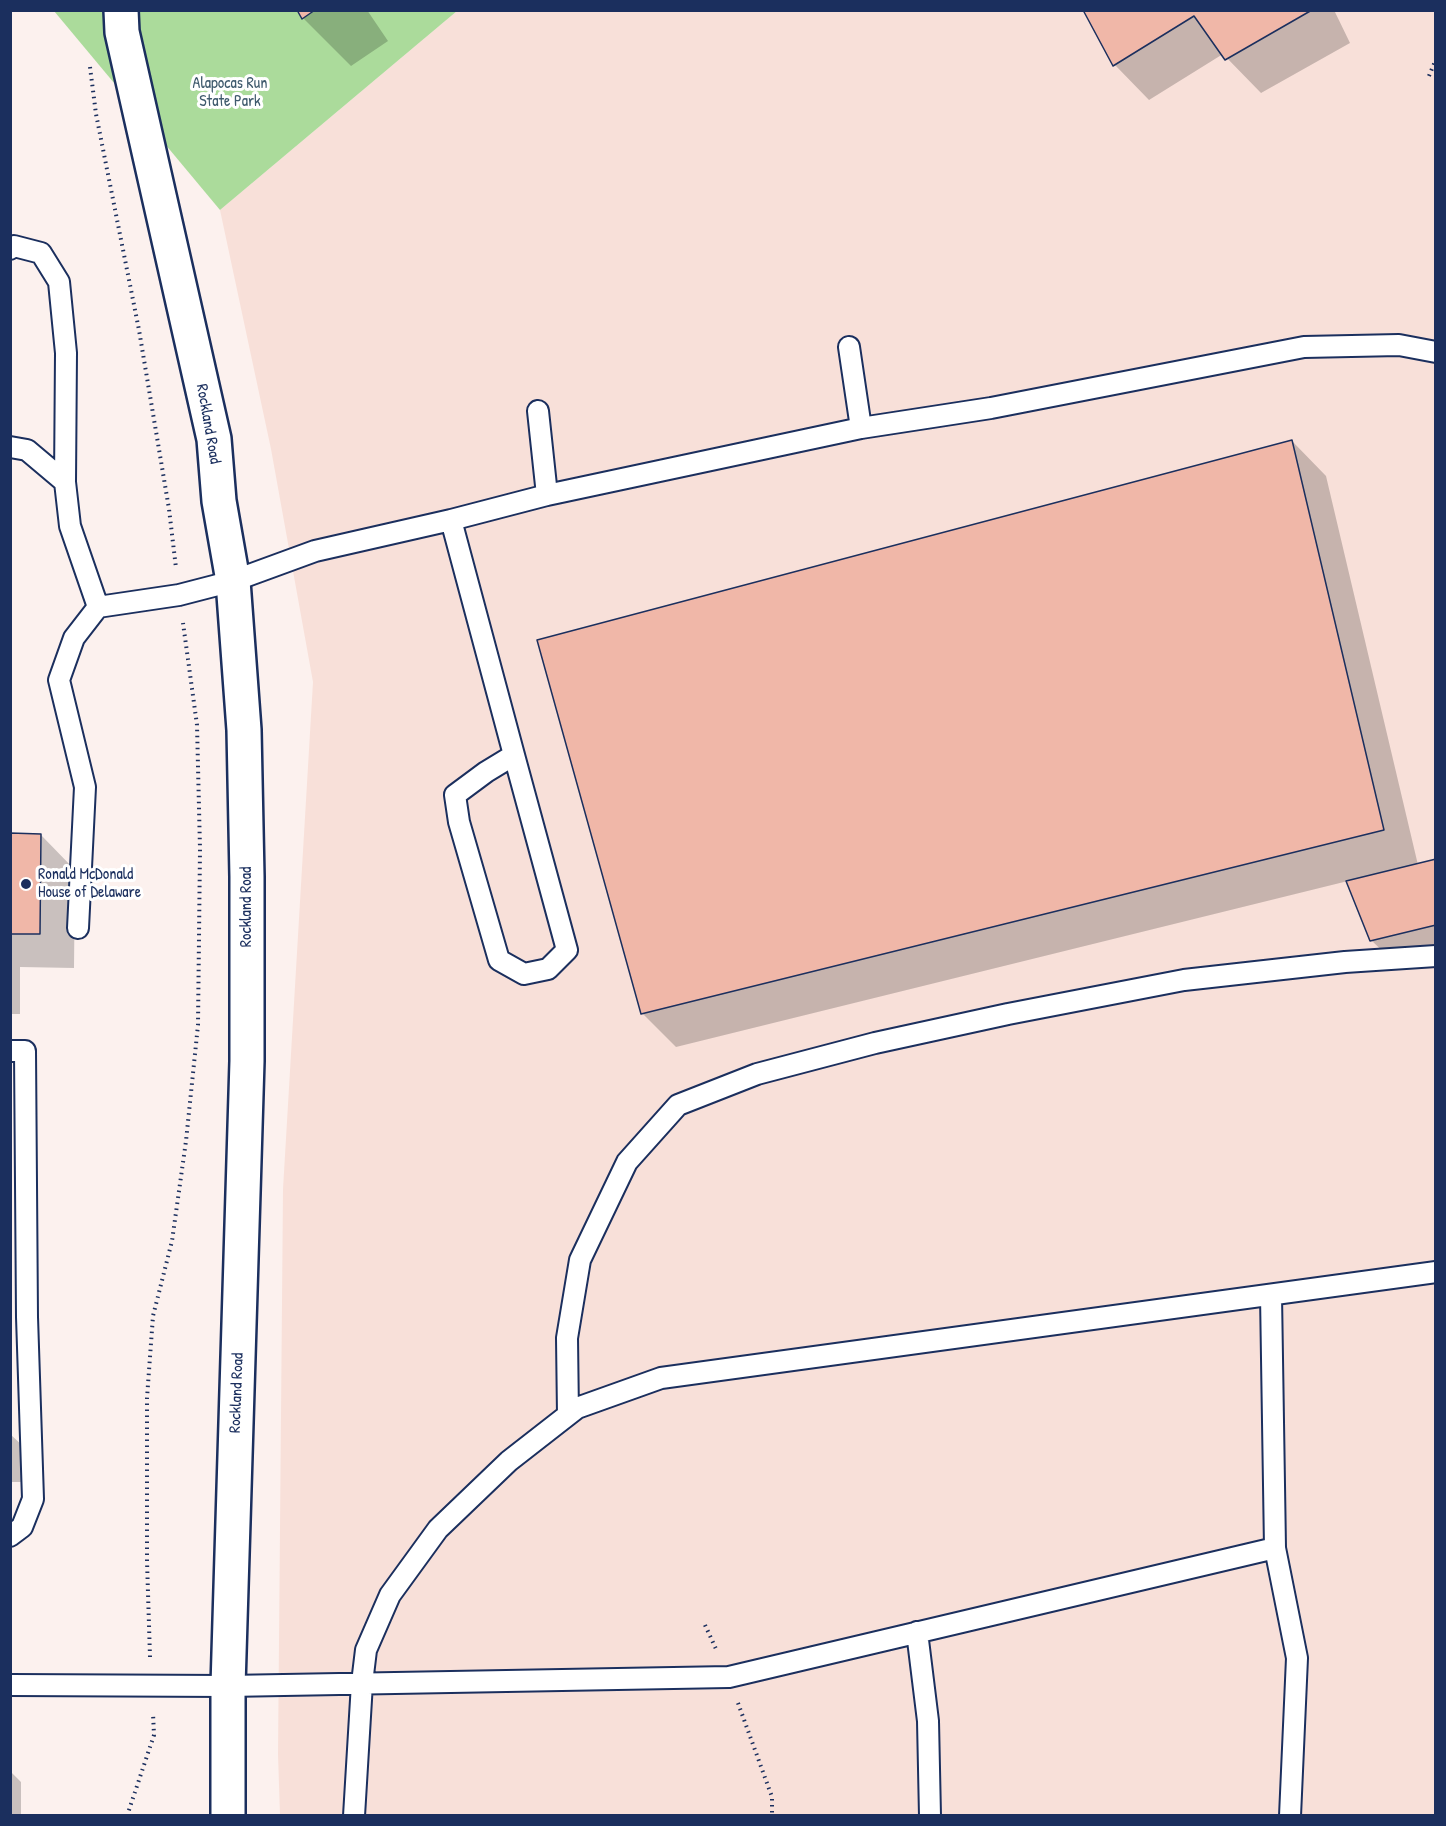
<!DOCTYPE html>
<style>
body{margin:0}
#map{position:relative;width:1446px;height:1826px;overflow:hidden;background:#fcf1ee;font-family:"Patrick Hand",sans-serif}
canvas{display:block}
.frame{position:absolute;inset:0;border:12px solid #1b2f5e;pointer-events:none}
</style>
<div id="map">
<canvas width="1446" height="1826"></canvas>
<div class="frame"></div>
</div>
<script>
const c = document.querySelector('canvas').getContext('2d');
c.lineJoin = 'round';
function fillPath(path, color) { c.fillStyle = color; c.fill(path, 'evenodd'); }
const poly = rows => new Path2D(rows.map(r => 'M' + r).join(''));
function stroke(path, color, width, dash) { c.strokeStyle = color; c.lineWidth = width; c.lineCap = dash ? 'butt' : 'round'; c.setLineDash(dash || []); c.stroke(path); }
function label(font, color, halo, rows, align = 'center') {
  c.font = font + ' "Patrick Hand",sans-serif'; c.lineWidth = 6; c.setLineDash([]); c.textBaseline = 'middle'; c.strokeStyle = halo; c.fillStyle = color; for (const [text, x, y, turn = 0] of rows) {
    c.save(); c.translate(x, y); c.rotate((+turn || 0) * Math.PI / 180); c.textAlign = isNaN(turn) ? turn : align; if (halo) c.strokeText(text, 0, 0); c.fillText(text, 0, 0); c.restore();
  }
}
fillPath(poly([
 [457,11,1435,11,1435,1815,280,1815,278,1754,283,1189,313,682,271,449,220,210]
]), '#f8e0d9');
fillPath(poly([
 [54,11,457,11,220,210]
]), '#abdb9b');
fillPath(poly([
 [298,10,367,10,388,41,351,66,303,18],
 [1085,10,1334,10,1350,43,1261,93,1223,54,1149,100,1115,65],
 [1292,441,1326,476,1418,865,1436,860,1436,958,1398,966,1371,940,1348,881,676,1047,642,1013],
 [10,587,12,588,10,732],
 [10,834,41,835,75,870,74,968,20,967,20,1014,10,1014],
 [10,1434,24,1447,24,1482,10,1482],
 [10,1771,21,1782,21,1816,10,1816]
]), '#0003');
const building = poly([
 [297,10,315,10,302,19,297,10],
 [1083,10,1312,10,1225,60,1194,16,1113,66,1083,10],
 [1292,440,1384,830,641,1014,537,640,1292,440],
 [10,833,41,834,40,934,10,934,10,833],
 [1436,859,1436,925,1370,941,1346,881,1436,859]
]);
fillPath(building, '#f0b7a8');
stroke(building, '#1b2f5e', 1.5);
const service = poly([
 [10,249,14,246,41,253,59,282,66,353,65,482,70,526,98,607],
 [849,347,861,428],
 [538,411,547,495],
 [10,447,27,450,65,482],
 [451,520,514,755,567,950,548,969,524,974,499,960,459,822,455,795,486,772,514,755],
 [78,928,85,787,59,680,74,638,98,607,179,595,233,581,315,551,451,520,547,495,861,428,991,408,1304,347,1399,345,1436,352],
 [10,1051,25,1051,27,1317,33,1499,22,1527,10,1536],
 [1271,1295,1275,1548,1297,1658,1290,1816],
 [568,1415,567,1338,580,1260,627,1162,678,1105,757,1074,875,1043,1008,1014,1184,980,1345,962,1436,956],
 [917,1632,928,1721,930,1816],
 [10,1685,228,1686,729,1677,1275,1548],
 [354,1816,362,1683,366,1650,390,1595,438,1529,509,1461,577,1408,661,1378,1436,1272]
]);
const tertiary = poly([
 [121,10,122,32,214,439,219,501,233,581,244,730,247,877,247,1061,228,1686,228,1816]
]);
stroke(service, '#1b2f5e', 24);
stroke(tertiary, '#1b2f5e', 38);
stroke(poly([
 [90,67,96,114,139,330,169,509,176,568],
 [1429,76,1436,59],
 [705,1625,716,1649],
 [150,1657,147,1561,147,1398,153,1316,172,1241,186,1141,198,1025,200,849,197,725,183,623],
 [738,1703,772,1797,772,1816],
 [127,1816,154,1735,153,1713]
]), '#1b2f5e', 4, [1.5, 4.5]);
stroke(service, '#fff', 20);
stroke(tertiary, '#fff', 33);
for (const [x, y, r, color] of [
 [26,884,6,"#1b2f5e"]
]) { const dot = new Path2D(); dot.arc(x, y, r, 0, 2 * Math.PI); c.fillStyle = color; c.fill(dot); stroke(dot, '#fff', 2); }
label('16px', '#3f5a6d', '#fff', [
 ["Alapocas Run",230,84],
 ["State Park",230,102]
]);
label('16px', '#1b2f5e', '#fff', [
 ["Rockland Road",208,424,80],
 ["Rockland Road",247,907,-90],
 ["Rockland Road",237,1393,-88]
]);
label('16px', '#1b2f5e', '#fff', [
 ["Ronald McDonald",38,875],
 ["House of Delaware",38,893]
], 'left');
</script>
